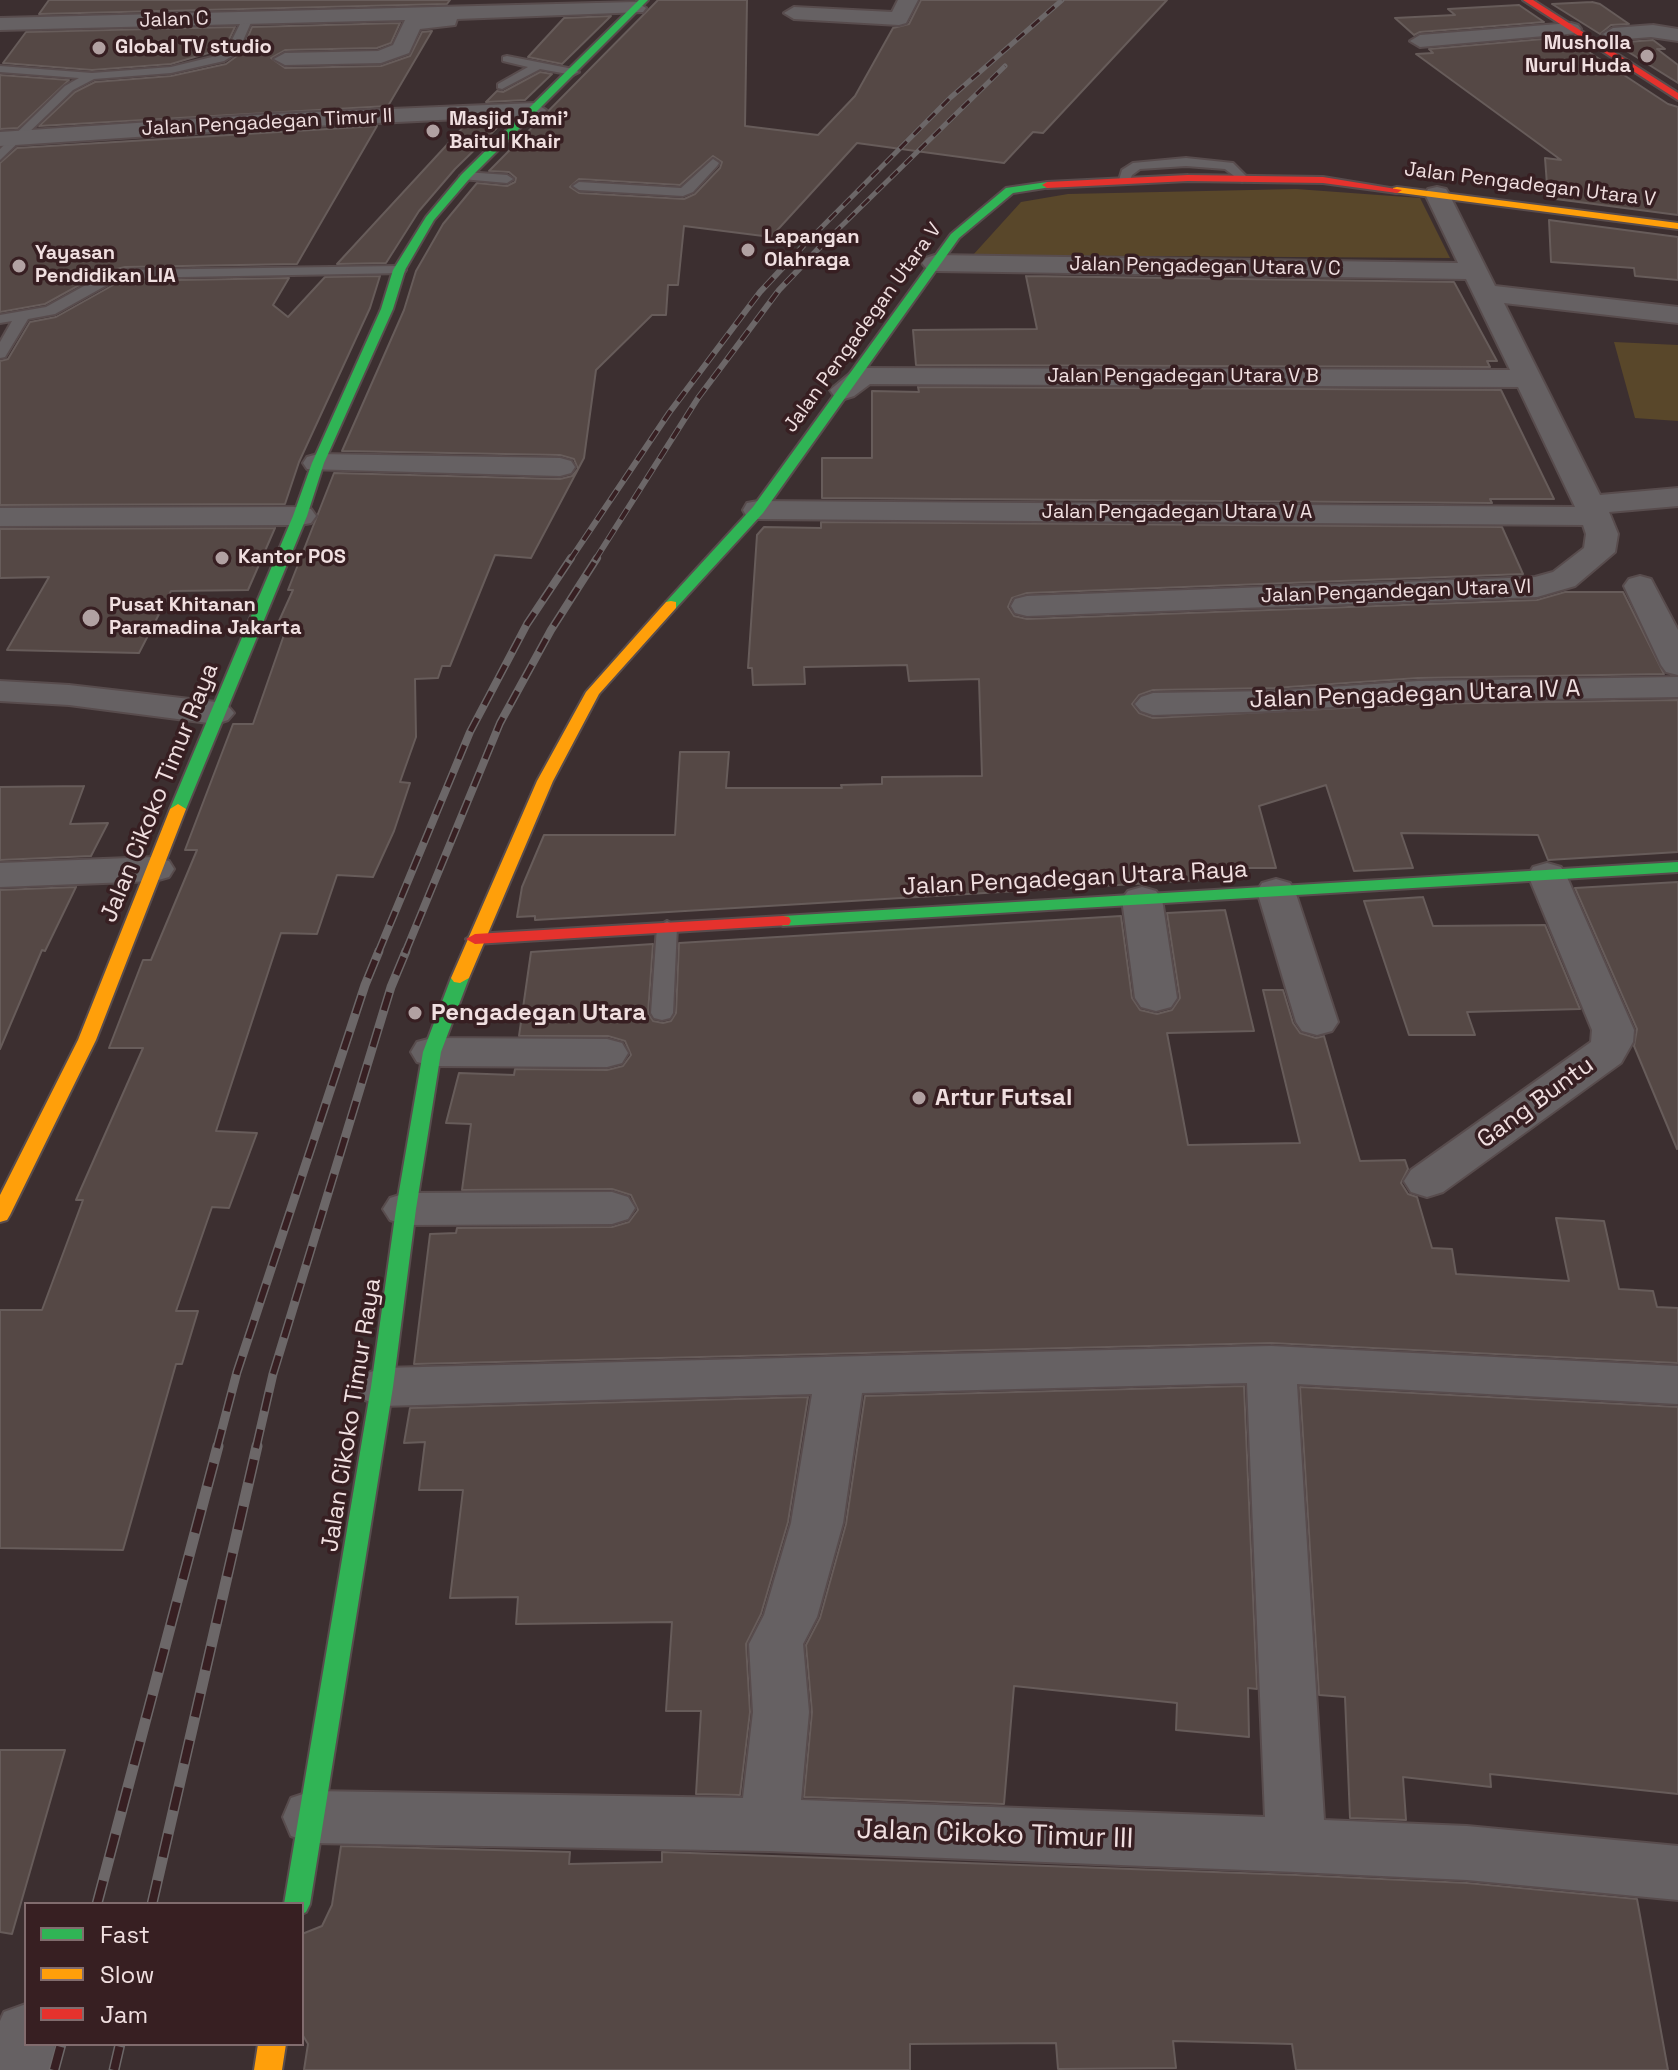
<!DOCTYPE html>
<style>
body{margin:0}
#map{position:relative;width:1678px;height:2070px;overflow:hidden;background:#3c2f30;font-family:"Space Grotesk",sans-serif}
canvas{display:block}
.legend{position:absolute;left:24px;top:1902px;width:280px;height:144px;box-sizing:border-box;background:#371f22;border:2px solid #816c6e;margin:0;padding:10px 14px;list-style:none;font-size:24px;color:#f0dfe0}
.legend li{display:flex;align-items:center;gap:16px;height:40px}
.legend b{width:40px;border:2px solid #816c6e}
</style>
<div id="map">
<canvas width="1678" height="2070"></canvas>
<ul class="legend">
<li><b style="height:10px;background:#30b455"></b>Fast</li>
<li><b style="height:10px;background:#ff9f0a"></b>Slow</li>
<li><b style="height:10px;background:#e5322d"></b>Jam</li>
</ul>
</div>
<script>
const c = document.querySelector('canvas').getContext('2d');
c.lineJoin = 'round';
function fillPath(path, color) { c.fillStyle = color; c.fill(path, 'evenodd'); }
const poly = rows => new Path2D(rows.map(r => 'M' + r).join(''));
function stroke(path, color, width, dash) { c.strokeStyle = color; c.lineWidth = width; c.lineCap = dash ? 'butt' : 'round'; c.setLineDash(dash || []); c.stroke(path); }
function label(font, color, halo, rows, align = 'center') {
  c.font = font + ' "Space Grotesk",sans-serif'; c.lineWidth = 7; c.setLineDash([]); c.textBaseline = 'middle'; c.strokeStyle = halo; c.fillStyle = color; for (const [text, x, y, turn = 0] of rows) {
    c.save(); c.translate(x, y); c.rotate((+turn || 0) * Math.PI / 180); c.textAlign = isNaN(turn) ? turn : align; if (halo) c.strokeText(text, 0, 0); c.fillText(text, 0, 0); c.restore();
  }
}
fillPath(poly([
 [1296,189,1420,198,1450,258,973,255,1021,202,1068,194],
 [1614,342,1678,345,1678,421,1635,418]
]), '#59472a');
const building = poly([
 [49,0,450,0,447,4,39,14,49,0],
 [658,0,747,0,745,126,818,135,855,96,893,28,909,24,921,0,1167,0,1043,133,1033,132,1004,163,857,143,771,237,684,226,678,285,668,285,666,315,652,315,596,370,584,458,531,558,495,555,450,666,442,666,438,678,415,679,416,737,400,782,410,783,394,831,373,877,337,875,317,934,281,933,216,1131,257,1133,229,1208,212,1207,176,1311,198,1311,182,1364,176,1364,123,1550,0,1548,0,1310,42,1310,83,1200,76,1200,143,1048,109,1048,143,960,151,960,197,850,185,850,233,724,253,724,285,632,274,632,293,590,288,590,334,473,560,479,572,476,578,469,574,459,560,455,342,451,404,310,416,271,443,224,477,183,507,186,515,182,516,178,509,172,489,171,658,0],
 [713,156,722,162,720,168,695,194,684,199,579,193,570,187,579,179,680,185,713,156],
 [1592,2,1600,4,1629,24,1611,25,1600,34,1552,4,1592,2],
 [1519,5,1544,22,1420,32,1414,35,1395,18,1455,15,1448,9,1519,5],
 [611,16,562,64,528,57,564,18,611,16],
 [400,23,391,43,377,48,285,50,271,58,285,68,381,66,410,56,422,32,432,31,388,106,39,126,75,92,95,82,171,76,226,64,241,53,252,27,400,23],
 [235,27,225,48,171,64,92,70,3,63,26,32,235,27],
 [1566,37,1668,104,1678,107,1678,215,1548,198,1545,158,1561,160,1416,54,1433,53,1429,49,1566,37],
 [1653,40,1665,49,1657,49,1678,65,1678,83,1614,43,1653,40],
 [540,72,552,74,525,100,486,102,497,91,503,92,540,72],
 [0,75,69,80,18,128,0,129,0,75],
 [505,120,455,169,419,211,386,263,337,264,468,122,505,120],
 [377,126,297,264,125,267,103,272,45,304,0,312,0,163,17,148,377,126],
 [1549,220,1678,237,1678,280,1635,276,1634,268,1551,262,1549,220],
 [380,276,370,308,299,462,285,504,0,505,0,361,8,359,30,322,56,317,115,284,126,281,289,278,273,305,288,317,325,277,380,276],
 [1026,276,1454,282,1497,361,1487,361,1490,367,916,365,913,330,1037,329,1026,276],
 [918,387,1501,390,1554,499,1490,499,1492,503,822,498,822,458,872,458,872,391,919,392,918,387],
 [821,522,1502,527,1523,574,1027,593,1012,598,1008,607,1014,616,1027,619,1537,600,1565,592,1623,592,1664,674,1418,678,1274,688,1153,690,1139,695,1132,704,1139,713,1153,718,1418,704,1678,700,1678,852,1548,860,1538,835,1401,833,1413,868,1354,871,1326,785,1259,806,1276,868,1215,868,1218,879,535,920,535,916,517,917,522,887,544,835,675,835,680,752,729,752,726,788,842,788,841,785,882,784,882,777,982,776,979,679,909,681,907,665,804,667,805,684,753,685,752,668,748,668,757,535,764,527,821,528,821,522],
 [275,528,248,590,171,591,139,653,7,650,49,577,0,578,0,529,275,528],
 [84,786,70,824,108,823,91,856,0,860,0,787,84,786],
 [1678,882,1678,1148,1677,1149,1634,1046,1637,1029,1575,888,1678,882],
 [76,887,45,951,42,950,0,1049,0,890,76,887],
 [1423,897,1433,926,1545,925,1580,1009,1467,1012,1475,1035,1409,1035,1364,901,1423,897],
 [1225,910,1254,1031,1167,1033,1188,1145,1300,1143,1263,990,1283,990,1293,1023,1300,1033,1316,1038,1324,1036,1360,1161,1405,1160,1408,1169,1401,1183,1408,1194,1417,1197,1432,1248,1452,1249,1456,1274,1569,1281,1556,1218,1604,1221,1619,1289,1653,1291,1657,1307,1678,1308,1678,1363,1271,1343,414,1364,430,1234,456,1233,457,1228,612,1227,629,1222,638,1210,631,1195,612,1189,462,1190,471,1124,446,1123,459,1073,514,1075,515,1069,607,1070,623,1066,631,1055,625,1041,608,1036,519,1036,531,952,653,944,648,1013,653,1021,663,1023,671,1021,676,1013,679,943,1121,916,1132,998,1140,1010,1157,1014,1172,1010,1180,998,1167,913,1225,910],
 [1244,1386,1257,1689,1248,1688,1249,1737,1176,1730,1177,1703,1014,1686,1004,1804,804,1797,812,1712,806,1645,820,1618,846,1524,865,1396,1244,1386],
 [1300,1387,1678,1407,1678,1794,1490,1774,1491,1787,1403,1777,1406,1820,1350,1818,1345,1697,1319,1695,1300,1387],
 [808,1397,788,1522,761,1614,746,1644,750,1712,740,1795,696,1794,701,1711,666,1711,672,1622,516,1624,518,1597,450,1598,463,1490,419,1490,425,1442,404,1443,410,1408,808,1397],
 [0,1750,65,1750,12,1934,0,1932,0,1750],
 [341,1846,570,1852,569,1864,662,1862,662,1852,1296,1875,1467,1883,1637,1899,1668,2070,1296,2070,1292,2044,1173,2041,1176,2068,1058,2069,1056,2043,910,2044,910,2070,304,2070,308,2044,302,2034,302,1934,322,1926,332,1905,341,1846]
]);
fillPath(building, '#554845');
stroke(building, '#675c5a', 2);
const lane = poly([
 [248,15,253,18,238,52,224,61,171,73,94,79,73,90,0,160,0,149,65,86,79,78,0,72,0,66,92,73,171,67,216,56,227,50,243,18,248,15],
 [507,56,573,69,579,72,573,75,540,69,502,89,498,88,498,84,528,67,503,61,503,57,507,56],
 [1186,158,1233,163,1248,178,1242,182,1225,169,1186,166,1140,169,1132,175,1129,183,1119,180,1122,170,1133,163,1186,158],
 [713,159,719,163,717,166,693,192,683,196,579,190,573,186,579,182,681,188,713,159],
 [466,172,507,175,513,179,507,183,462,179,460,176,466,172],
 [399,266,406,270,404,273,126,278,114,281,55,314,28,319,5,357,0,358,0,342,12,321,0,323,0,315,46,307,104,275,126,270,399,266],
 [667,921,677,927,673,1013,670,1018,662,1020,654,1018,651,1013,657,927,667,921]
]);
const street = poly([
 [898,0,918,0,906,23,899,25,794,19,784,13,794,7,892,12,898,0],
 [636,2,646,8,643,12,457,19,455,25,420,29,409,53,381,63,285,65,274,59,285,53,378,51,393,45,405,20,0,30,0,18,636,2],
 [1571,23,1578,25,1581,29,1578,33,1420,47,1410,41,1420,35,1571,23],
 [1653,25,1678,29,1678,41,1651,37,1613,40,1603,34,1613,28,1653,25],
 [535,103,546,110,543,115,272,128,0,146,0,132,272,114,535,103],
 [1437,187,1446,189,1449,194,1495,286,1678,307,1678,323,1504,303,1600,495,1678,488,1678,506,1609,512,1618,534,1615,552,1575,586,1537,597,1027,616,1015,613,1011,606,1015,599,1027,596,1535,577,1553,572,1584,548,1586,534,1583,525,758,519,747,517,743,510,747,503,758,501,1575,507,1518,387,870,384,854,396,844,399,834,396,830,390,854,370,864,368,1510,370,1466,279,935,271,926,268,922,263,926,258,935,255,1458,263,1425,194,1428,189,1437,187],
 [318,454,560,458,571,461,575,467,571,473,560,476,307,469,303,463,307,457,318,454],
 [300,507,311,509,316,516,311,523,300,525,0,526,0,508,300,507],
 [1640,576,1651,579,1678,630,1678,675,1666,672,1661,665,1624,586,1629,579,1640,576],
 [1678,677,1678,697,1418,701,1274,711,1153,715,1141,711,1135,704,1141,697,1153,693,1274,691,1418,681,1678,677],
 [0,681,69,685,216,702,228,706,234,713,228,720,216,724,69,705,0,701,0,681],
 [155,857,169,861,174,869,169,877,155,881,0,887,0,863,155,857],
 [1547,863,1561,867,1566,875,1634,1030,1633,1042,1621,1063,1443,1192,1427,1197,1411,1192,1404,1181,1411,1170,1591,1042,1592,1030,1528,875,1533,867,1547,863],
 [1276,879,1290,883,1295,891,1338,1022,1332,1031,1317,1035,1302,1031,1296,1022,1257,891,1262,883,1276,879],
 [1142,887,1156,891,1162,899,1177,998,1171,1007,1156,1011,1141,1007,1135,998,1122,899,1128,891,1142,887],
 [432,1038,607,1039,622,1043,628,1053,622,1063,607,1067,432,1066,417,1062,411,1052,417,1042,432,1038],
 [612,1192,628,1197,635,1208,628,1219,612,1224,406,1225,390,1220,383,1209,390,1198,406,1193,612,1192],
 [1271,1346,1678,1366,1678,1404,1297,1384,1324,1820,1467,1826,1678,1846,1678,1900,1467,1880,1296,1872,769,1851,312,1843,291,1836,283,1817,291,1798,312,1791,743,1798,753,1712,749,1644,764,1615,791,1523,812,1394,382,1406,365,1400,357,1387,365,1374,382,1368,1271,1346],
 [1247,1383,1265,1817,801,1800,809,1712,803,1644,817,1617,843,1523,862,1393,1247,1383],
 [26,2004,26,2044,55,2044,50,2070,0,2070,0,2021,4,2012,26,2004]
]);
const fast = poly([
 [639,0,648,0,470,178,434,220,405,270,393,309,324,463,307,516,186,809,178,814,172,812,170,809,293,516,312,463,381,309,393,270,426,217,462,174,639,0],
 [1047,182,1051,183,1051,187,1013,193,959,238,763,513,676,608,666,608,666,602,753,507,951,234,1006,188,1047,182],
 [1678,862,1678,872,783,926,775,921,783,916,1678,862],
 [460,973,469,978,441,1052,416,1209,393,1387,310,1904,306,1912,302,1914,302,1904,284,1904,371,1387,396,1209,423,1052,451,978,460,973]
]);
const slow = poly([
 [1397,187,1678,223,1678,229,1393,192,1393,188,1397,187],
 [671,601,676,602,676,608,599,694,553,781,469,978,460,983,454,982,451,978,537,781,586,692,666,602,671,601],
 [178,804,186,809,96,1040,10,1215,7,1220,0,1222,0,1195,78,1040,170,809,178,804],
 [258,2044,286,2044,282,2070,254,2070,258,2044]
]);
const jam = poly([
 [1523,0,1533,0,1678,93,1678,100,1523,0],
 [1188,175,1323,177,1402,190,1397,193,1323,183,1188,181,1047,188,1042,185,1047,182,1188,175],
 [783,916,789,917,791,921,789,925,475,944,466,939,475,934,783,916]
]);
stroke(lane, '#584c4d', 4);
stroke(street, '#584c4d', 4);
stroke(fast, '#584c4d', 4);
stroke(slow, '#584c4d', 4);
stroke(jam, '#584c4d', 4);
fillPath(lane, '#666163');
fillPath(street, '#666163');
fillPath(fast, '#30b455');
fillPath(slow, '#ff9f0a');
fillPath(jam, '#e5322d');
const railFar4 = poly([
 [801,248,950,98,1062,0],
 [819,248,1005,66]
]);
const railFar3 = poly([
 [570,560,669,413,760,292,803,246],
 [595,560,698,398,779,290,821,246]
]);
const railFar2 = poly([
 [378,953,470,732,527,624,571,558],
 [405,953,500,723,551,630,597,558]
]);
const railFar1 = poly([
 [217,1448,237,1372,365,985,379,951],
 [256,1448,273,1374,391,987,406,951]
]);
const rail = poly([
 [97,1904,218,1446],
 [152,1904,257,1446],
 [54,2070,61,2044],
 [114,2070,120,2044]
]);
stroke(railFar4, '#6c6768', 5);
stroke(railFar3, '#6c6768', 6);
stroke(railFar2, '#6c6768', 8);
stroke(railFar1, '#6c6768', 9);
stroke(rail, '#6c6768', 11);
stroke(railFar4, '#371f22', 3, [10]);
stroke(railFar3, '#371f22', 4, [12]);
stroke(railFar2, '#371f22', 5, [15]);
stroke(railFar1, '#371f22', 6, [19]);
stroke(rail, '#371f22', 8, [24]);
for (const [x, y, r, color] of [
 [99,48,8,"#b1a1a2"],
 [1647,56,8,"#b1a1a2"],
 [433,131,8,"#b1a1a2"],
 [748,250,8,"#b1a1a2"],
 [19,266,8,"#b1a1a2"],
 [222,558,8,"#b1a1a2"],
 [91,618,10,"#b1a1a2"],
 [415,1013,8,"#b1a1a2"],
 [919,1098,8,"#b1a1a2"]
]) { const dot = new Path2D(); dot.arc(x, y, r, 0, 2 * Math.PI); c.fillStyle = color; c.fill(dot); stroke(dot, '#371f22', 3); }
label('20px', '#f0dfe0', '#371f22', [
 ["Jalan C",174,20,-2],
 ["Jalan Pengadegan Timur II",267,123,-3],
 ["Jalan Pengadegan Utara V",1530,185,7],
 ["Jalan Pengadegan Utara V C",1205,267,1],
 ["Jalan Pengadegan Utara V",863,328,-54],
 ["Jalan Pengadegan Utara V B",1183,377],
 ["Jalan Pengadegan Utara V A",1177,513],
 ["Jalan Pengandegan Utara VI",1396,592,-2]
]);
label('bold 20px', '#f0dfe0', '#371f22', [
 ["Musholla",1631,44,"right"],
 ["Nurul Huda",1631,67,"right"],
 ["Global TV studio",115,48],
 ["Masjid Jami'",449,120],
 ["Baitul Khair",449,143],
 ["Lapangan",764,238],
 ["Olahraga",764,261],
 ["Yayasan",35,254],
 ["Pendidikan LIA",35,277],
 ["Kantor POS",238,558],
 ["Pusat Khitanan",109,606],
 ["Paramadina Jakarta",109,629]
], 'left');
label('24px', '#f0dfe0', '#371f22', [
 ["Jalan Pengadegan Utara IV A",1415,695,-2],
 ["Jalan Cikoko Timur Raya",160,793,-68],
 ["Jalan Pengadegan Utara Raya",1075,879,-3],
 ["Gang Buntu",1536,1103,-36],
 ["Jalan Cikoko Timur Raya",352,1415,-81]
]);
label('bold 24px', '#f0dfe0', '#371f22', [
 ["Pengadegan Utara",431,1013],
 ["Artur Futsal",935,1098]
], 'left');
label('28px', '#f0dfe0', '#371f22', [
 ["Jalan Cikoko Timur III",995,1835,2]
]);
</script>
